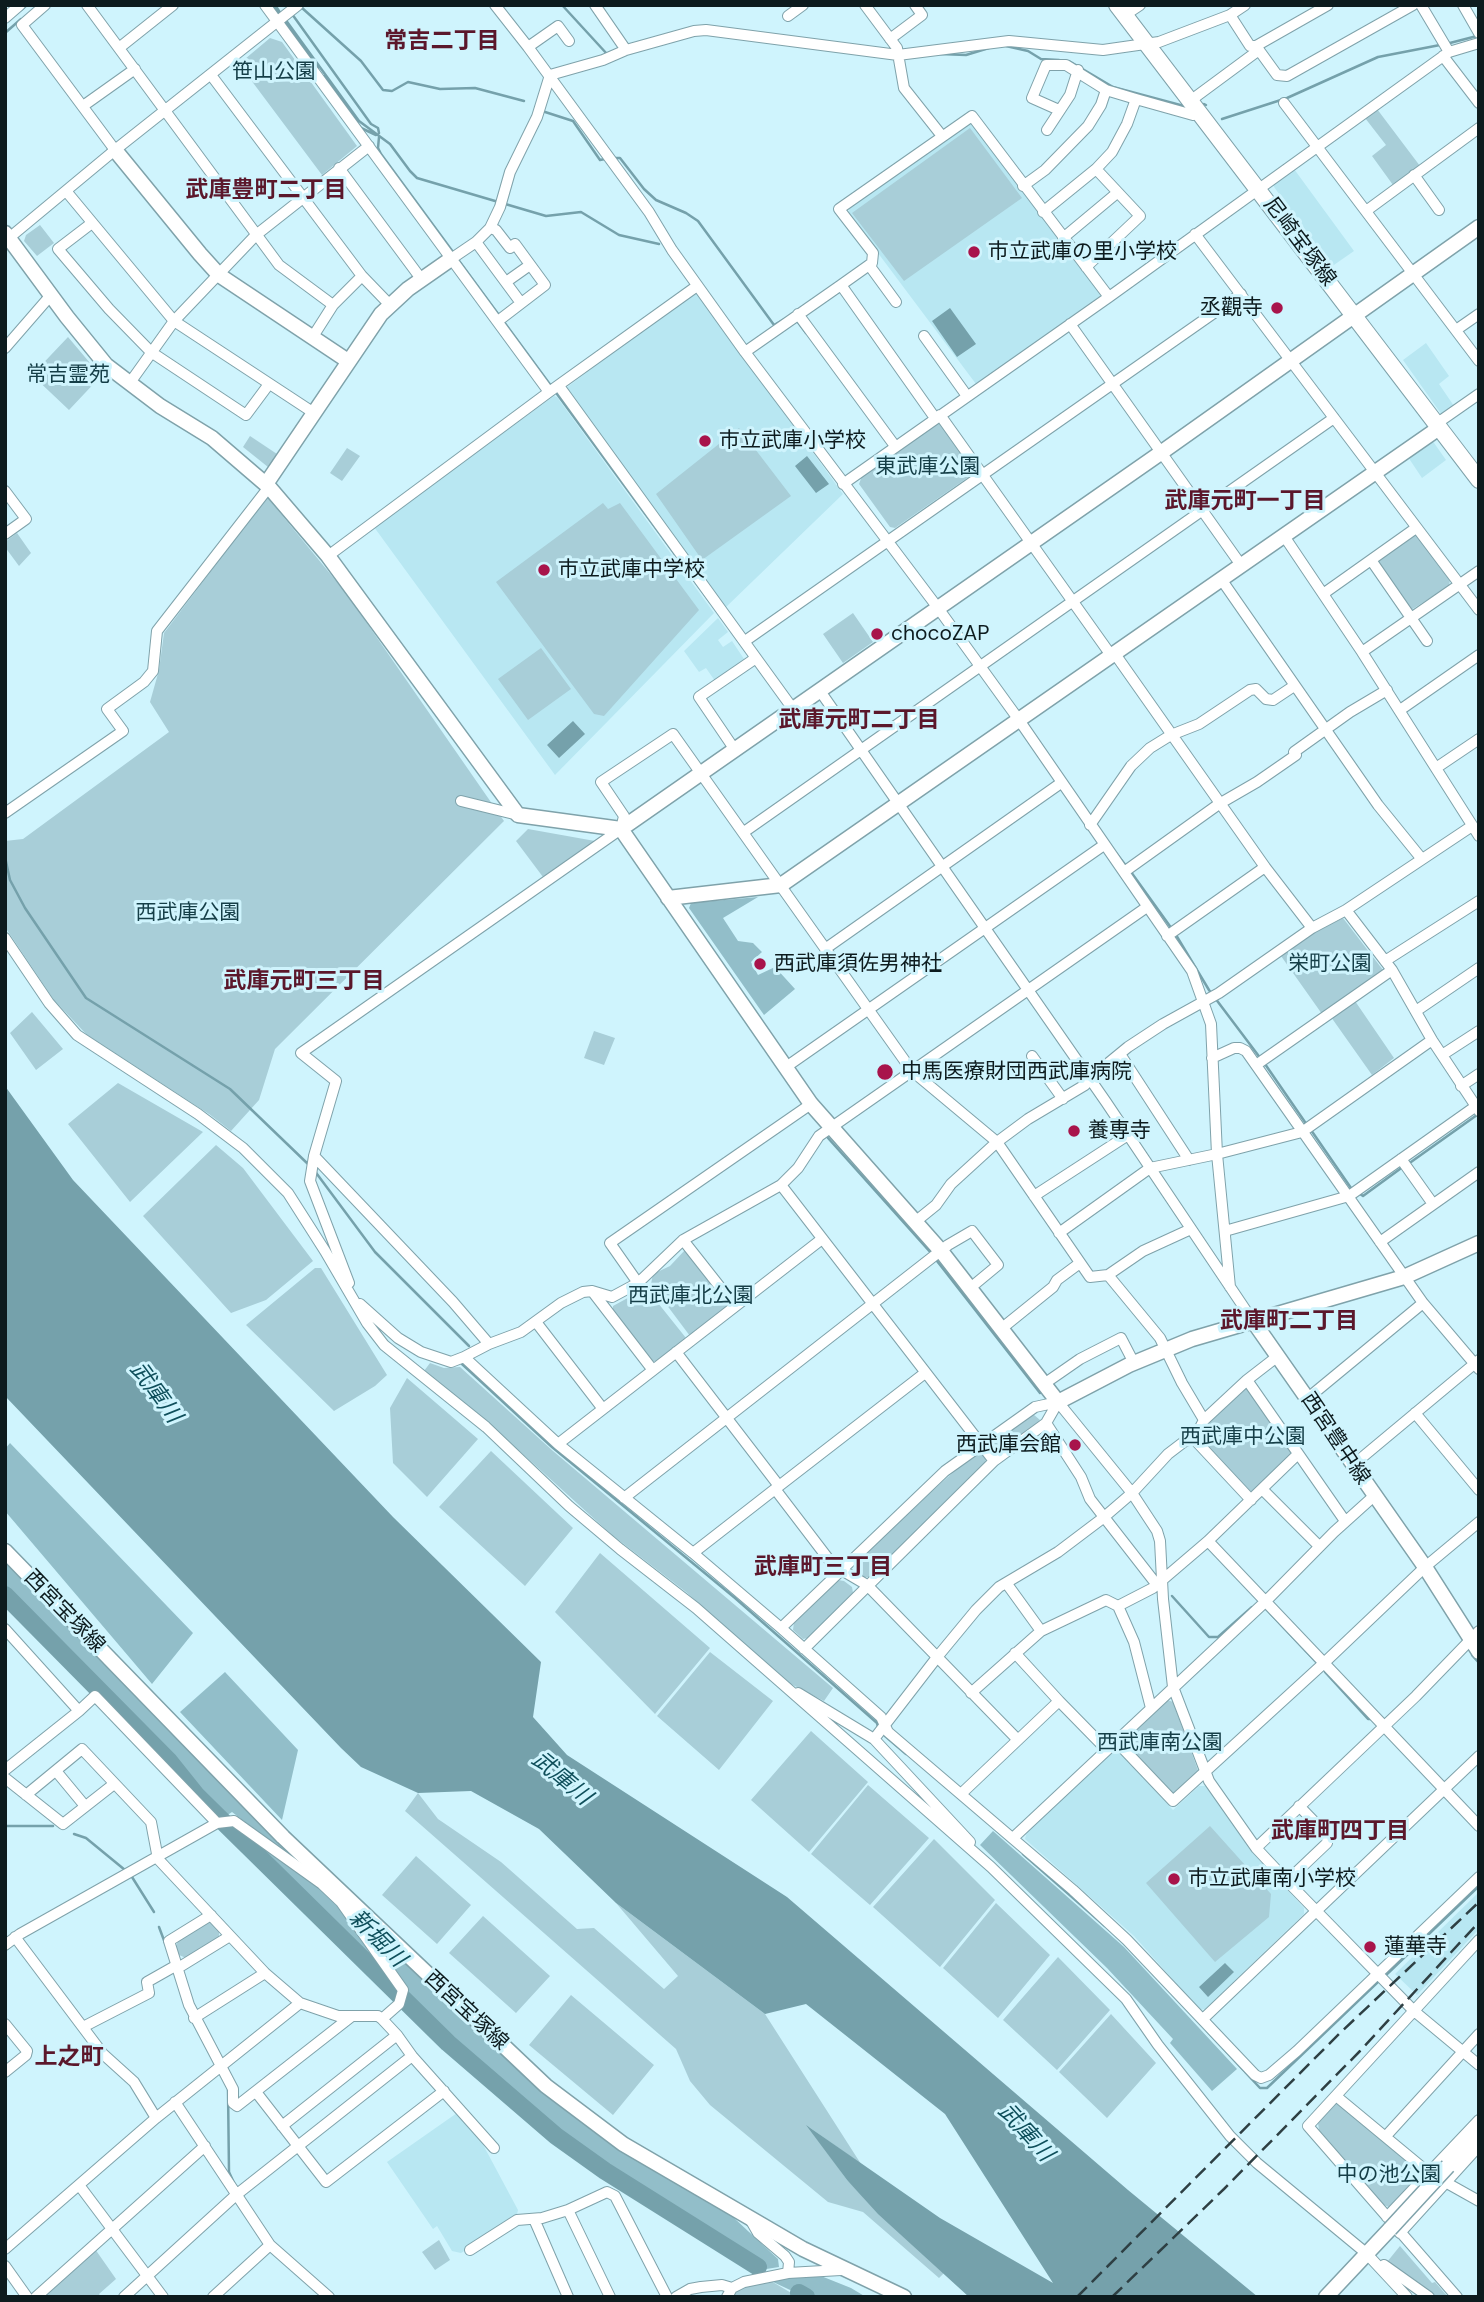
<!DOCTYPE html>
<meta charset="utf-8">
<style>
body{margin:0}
#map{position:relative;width:1484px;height:2302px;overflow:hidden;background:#cff4fd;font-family:"DM Sans",sans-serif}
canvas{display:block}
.frame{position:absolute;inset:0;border:7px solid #0d1b1e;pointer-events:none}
</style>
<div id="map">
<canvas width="1484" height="2302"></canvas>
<div class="frame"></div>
</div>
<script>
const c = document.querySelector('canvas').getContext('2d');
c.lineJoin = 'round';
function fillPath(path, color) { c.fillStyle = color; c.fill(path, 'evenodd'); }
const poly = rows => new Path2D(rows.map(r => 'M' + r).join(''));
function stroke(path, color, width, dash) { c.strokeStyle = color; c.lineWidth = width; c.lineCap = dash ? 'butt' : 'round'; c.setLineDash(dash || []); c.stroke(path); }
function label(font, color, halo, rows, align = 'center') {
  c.font = font + ' "DM Sans","Noto Sans JP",sans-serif'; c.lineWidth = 6; c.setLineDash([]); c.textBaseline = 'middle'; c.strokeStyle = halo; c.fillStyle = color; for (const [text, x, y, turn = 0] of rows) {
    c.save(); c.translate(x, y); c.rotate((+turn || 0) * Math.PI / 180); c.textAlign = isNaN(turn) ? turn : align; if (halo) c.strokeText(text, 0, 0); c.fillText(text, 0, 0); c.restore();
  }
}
fillPath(poly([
 [969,122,972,123,1101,292,1100,297,976,384,848,213,850,206],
 [1294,169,1354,251,1331,267,1272,184],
 [695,290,843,494,725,608,566,388],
 [1426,343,1449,376,1439,384,1454,406,1442,415,1403,360],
 [554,396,557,397,714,613,555,775,374,527],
 [1432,440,1446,460,1422,478,1408,457],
 [718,618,728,632,718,640,723,647,732,641,746,662,715,681,706,668,699,672,684,651],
 [1112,1751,1118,1751,1173,1810,1199,1786,1207,1786,1250,1850,1304,1908,1304,1914,1205,2009,1200,2010,1134,1936,1025,1839,1027,1832],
 [1479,1892,1479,1929,1417,1995,1395,1974],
 [457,2113,480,2139,518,2210,516,2218,461,2253,452,2251,437,2226,433,2229,387,2162]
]), '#b8e7f2');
fillPath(poly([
 [270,38,282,42,357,146,322,175,239,64],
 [1377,109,1420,166,1393,185,1372,156,1386,145,1365,118],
 [970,128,1022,198,904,281,852,213],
 [40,225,54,243,37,256,24,241,26,235],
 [68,337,101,376,69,410,32,375],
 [937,421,941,423,974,470,970,476,895,528,890,527,859,484,862,476],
 [739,428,791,496,702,560,656,494],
 [250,436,277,454,268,467,243,447],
 [347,448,360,456,342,481,330,473],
 [267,497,346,593,504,821,275,1049,259,1100,231,1131,209,1114,87,1035,54,1000,5,927,5,841,23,839,169,732,150,702,159,670,164,633],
 [603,503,608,509,620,503,699,610,604,716,594,714,496,582],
 [17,533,31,553,19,566,5,547,5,542],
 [1412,536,1417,536,1450,580,1449,586,1411,610,1378,564,1379,561],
 [853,613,873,642,843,663,823,634],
 [541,648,571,689,528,720,498,679],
 [528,829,595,841,543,877,516,841],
 [1343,918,1383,970,1322,1014,1281,956,1314,933],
 [1355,1001,1394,1058,1372,1075,1331,1017],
 [32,1012,63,1049,36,1070,10,1033],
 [594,1031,615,1038,604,1065,584,1058],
 [118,1083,203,1132,130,1202,68,1124],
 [216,1145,243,1168,313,1261,266,1300,231,1313,143,1216],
 [685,1250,729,1305,690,1336,651,1284,653,1274,670,1266],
 [315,1268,321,1268,387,1375,375,1386,334,1411,246,1325],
 [646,1288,686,1338,656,1361,651,1361,613,1311,613,1306],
 [430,1363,444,1368,460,1367,553,1451,833,1688,824,1701,785,1681,686,1592,612,1535,482,1417,424,1371],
 [407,1378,478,1439,427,1497,393,1463,390,1408],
 [1246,1388,1249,1388,1293,1451,1253,1492,1249,1492,1199,1441,1199,1435,1219,1411],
 [1033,1414,1040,1420,1037,1424,999,1452,995,1451,991,1445,992,1440],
 [491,1451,573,1528,525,1586,439,1507],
 [980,1453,986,1459,985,1464,870,1577,863,1577,854,1571,854,1564,940,1484,974,1454],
 [600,1553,710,1648,655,1714,555,1612],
 [838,1580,844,1581,852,1587,853,1593,808,1638,803,1639,793,1630,794,1622],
 [710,1652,773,1701,719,1770,657,1716],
 [1168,1700,1173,1702,1199,1773,1175,1797,1123,1743,1125,1738],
 [811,1731,868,1782,809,1852,751,1800],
 [868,1785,929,1838,870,1905,811,1854],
 [418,1793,438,1819,501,1862,577,1929,594,1928,664,1989,678,1976,616,1903,765,2014,861,2164,809,2127,847,2180,944,2273,939,2278,863,2212,828,2202,710,2105,690,2081,676,2049,405,1811],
 [1210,1826,1271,1894,1269,1917,1215,1962,1146,1883],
 [934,1839,995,1900,940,1967,873,1907],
 [416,1856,471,1905,437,1944,382,1895],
 [996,1903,1050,1955,998,2018,943,1968],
 [483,1916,550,1976,516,2013,449,1953],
 [206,1922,212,1923,219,1930,219,1938,186,1958,179,1955,176,1946,179,1939],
 [1058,1957,1110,2010,1057,2070,1003,2020],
 [571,1995,654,2065,613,2115,529,2045],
 [1111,2014,1156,2063,1107,2118,1059,2072],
 [1337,2102,1421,2171,1422,2176,1391,2208,1384,2205,1319,2130,1318,2123],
 [439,2240,450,2260,435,2270,422,2252],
 [1400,2246,1432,2283,1435,2282,1448,2297,1434,2297,1387,2262],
 [95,2249,116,2279,99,2294,101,2297,41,2297],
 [771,2281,798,2297,732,2297,739,2287]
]), '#a8ced8');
fillPath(poly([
 [758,897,723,918,738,941,753,943,762,952,751,962,758,975,775,967,795,989,764,1015,689,908,691,903],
 [10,1443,193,1633,152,1684,5,1511,5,1449],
 [5,1558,313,1874,232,1812,226,1816,197,1788,5,1587],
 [225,1672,298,1750,282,1820,180,1712],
 [235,1824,336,1901,334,1903,338,1907,341,1905,378,1961,376,1964,322,1910,232,1827],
 [993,1831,1124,1947,1237,2069,1212,2091,1170,2043,1173,2039,1107,1968,980,1845],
 [396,1954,515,2065,718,2203,778,2259,779,2267,754,2271,608,2181,567,2152,476,2060,407,1997,407,1989,388,1962],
 [821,2276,851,2288,866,2297,805,2297,771,2281,779,2278]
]), '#92bec9');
fillPath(poly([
 [950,308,976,344,957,357,932,321],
 [807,456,829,484,816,493,795,466],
 [573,721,585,734,559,758,547,745],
 [5,1086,73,1180,393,1517,541,1662,533,1717,567,1755,787,1897,1128,2190,1258,2297,969,2297,878,2214,847,2180,806,2125,940,2218,1053,2283,945,2114,806,2004,765,2014,616,1903,539,1829,471,1791,418,1793,361,1767,341,1748,5,1396],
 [1225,1963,1234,1972,1208,1997,1199,1987]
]), '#75a1ab');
stroke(poly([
 [273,5,318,68],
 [275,5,281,14],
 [562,5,607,54],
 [301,7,361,61,383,90,392,91,408,82,440,89,475,88,524,101],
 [21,10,27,5],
 [292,14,371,124,378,128,379,133],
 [285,19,359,121,390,144,410,171,417,178,546,216,581,212,619,235,659,244],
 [5,33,21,19],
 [1446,44,1477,36],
 [1006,46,1028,51,1041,59,1059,60],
 [940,54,966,55,989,48],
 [1069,61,1113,87,1184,106],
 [324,76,361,128,376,135],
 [1204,104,1206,105],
 [542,111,573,121,600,160,605,159],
 [1222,119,1287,98,1378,57,1440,45],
 [379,137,378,148,381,154,453,252],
 [612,158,620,158,644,189,656,200,686,213,698,221,774,325,788,317],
 [457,258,710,602],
 [797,321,806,333],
 [1116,853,1127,867],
 [5,857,10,880,25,908,86,998,230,1089,309,1165],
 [1131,872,1172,929],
 [1176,935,1209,990,1261,1059],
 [1265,1064,1307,1125],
 [1311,1130,1351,1188],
 [828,1138,931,1253],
 [1411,1162,1477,1115],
 [314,1170,375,1252,469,1346],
 [1360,1194,1363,1196,1400,1169],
 [937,1261,1040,1393],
 [462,1364,552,1447,735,1598,877,1723,878,1727],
 [1172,1596,1209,1637,1218,1637,1252,1607],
 [1265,1608,1316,1662],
 [1472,1655,1479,1663],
 [1325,1672,1368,1719,1371,1719],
 [885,1736,906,1754],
 [5,1826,53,1826],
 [74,1834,86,1838,125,1870],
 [1023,1854,1105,1926],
 [132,1877,154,1912],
 [159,1927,165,1943],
 [1385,1976,1479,1886],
 [1207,2031,1260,2088,1267,2088,1380,1980],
 [228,2090,229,2172,234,2183]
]), '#75a1ab', 2.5);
stroke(poly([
 [5,1595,169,1761,197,1796,448,2043,556,2136,605,2171,758,2267],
 [799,2293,806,2297]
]), '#75a1ab', 18);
const street = poly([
 [45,5,22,25,115,150],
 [87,5,279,265,333,305],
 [265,5,549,392],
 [495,5,528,47,649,212,672,250,745,352,938,608,1019,720,1192,971,1211,1024,1217,1154,1230,1287],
 [595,5,626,50],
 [865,5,897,48,904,88,942,136],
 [1328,5,1256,46,1277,75,1287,76,1413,5],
 [1421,5,1449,52],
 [1463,5,1479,33],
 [1125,15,1140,5],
 [1230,15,1250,46,1256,46],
 [788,16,803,5],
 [5,18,20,5],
 [890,39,922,15,915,5],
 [528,47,558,26,569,41],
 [119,48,173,5],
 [1443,56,1479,103],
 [211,75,362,276,390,305],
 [1190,101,1259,50],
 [1284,103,1479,361],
 [83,106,135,69],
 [1059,110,1032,98,1046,65,1066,65,1106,90,1136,99,1193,115,1199,112],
 [1047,130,1070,95,1078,70],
 [339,168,422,280],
 [1414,175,1439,210],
 [1023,186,1045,170,1088,126,1101,105,1106,90],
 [66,191,174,321,314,413],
 [1366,211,1479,128],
 [1043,212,1096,169,1112,152,1127,124,1136,99],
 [92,223,58,249,109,309,151,352,246,415,269,384],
 [490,228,496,230,510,248,515,244,545,285,498,321],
 [1195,234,1479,610],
 [9,238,115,150,298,5],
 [1063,238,1117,193],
 [476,242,521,303],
 [451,259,476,242,490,228,500,207,510,172,537,117,550,75,603,60,626,50,694,31,706,30,898,55,1009,41,1103,50,1159,42,1230,15,1245,5],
 [869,265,896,302],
 [1086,267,1140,216,1096,169],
 [506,282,530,265],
 [841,285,872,263,873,253,839,209,972,116,1109,297],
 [798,314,895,446],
 [1070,324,1241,565],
 [1456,330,1479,314],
 [924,336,967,396],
 [312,338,333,305,362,276],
 [5,348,51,295],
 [745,352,841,285,935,418],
 [129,384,174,321,256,235,369,146],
 [559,386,793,709],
 [940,415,1108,651,1115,654,1265,867],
 [1436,424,1479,394],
 [843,484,1109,297,1449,52,1479,43],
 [5,491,26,519,5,534],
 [1284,536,1362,652,1479,836],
 [328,556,549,392,697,286],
 [1371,560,1427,641],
 [1221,579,1378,805,1421,858],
 [1323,594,1416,528],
 [745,641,1241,294],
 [1362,652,1479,571],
 [820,691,1106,1102,1253,1321],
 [1400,710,1479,655],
 [735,750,699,697,756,658],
 [1436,768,1479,739],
 [461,801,518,815],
 [5,813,123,731,107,709,144,682,153,671,157,631,269,487],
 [1090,825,1131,766,1150,748,1171,735,1199,724,1250,690,1256,689,1266,699,1273,700,1294,686],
 [744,832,1334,418],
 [1124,872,1219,804,1257,782,1296,755,1294,752,1350,712,1387,690],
 [1147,907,819,1136,798,1168,781,1185,683,1240,638,1283,612,1297,592,1291,583,1292,561,1303,521,1332,489,1344,464,1357,558,1444,693,1553,781,1628,881,1717,888,1732,1073,1890,1127,1940,1255,2075,1261,2078,1269,2075,1297,2051,1479,1877],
 [1346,910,1392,970,1432,1040,1479,1111],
 [1167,936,1265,867,1312,928],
 [5,938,49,1003,77,1035,198,1114,243,1148,288,1193,325,1251,367,1323,384,1345,486,1427,569,1506,620,1549,696,1608,991,1867,1126,1999,1158,2045,1230,2136,1257,2163,1366,2253,1407,2297],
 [825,949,1061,783],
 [1385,961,1479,901],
 [1416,1011,1479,968],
 [1120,1054,1189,1160],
 [1442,1055,1479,1031],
 [1032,1056,1063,1099],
 [1212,1058,1234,1048,1240,1048,1246,1051,1423,1303,1479,1369],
 [1256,1065,1392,970],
 [786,1067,1104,845],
 [1461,1086,1479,1074],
 [314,1156,453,1302,489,1344],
 [1401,1159,1433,1204],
 [781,1185,994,1461],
 [1034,1196,1128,1135],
 [915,1222,936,1205,951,1184,997,1142,1028,1119,1085,1085,1089,1079,1128,1047,1163,1024,1219,993,1312,928,1346,910,1472,826],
 [1225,1231,1349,1196,1479,1104],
 [1059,1233,1150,1168,1217,1154,1302,1132,1432,1040],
 [683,1240,735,1306],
 [1380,1242,1479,1172],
 [1108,1275,1143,1251,1191,1229],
 [349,1283,310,1181,314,1156,336,1081,301,1053,621,829,624,816,601,782,673,734,912,1071,997,1142,1090,1277,1108,1275,1160,1338,1182,1383,1204,1420],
 [638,1283,610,1243,811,1104],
 [592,1291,652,1369],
 [360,1304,398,1338,421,1352,451,1362,464,1357],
 [536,1322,603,1409],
 [1001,1329,1053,1287,1057,1280,1080,1263],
 [676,1352,779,1486,693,1553],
 [1247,1380,1345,1521],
 [1044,1384,1080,1359,1121,1338,1134,1363],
 [1308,1398,1423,1303],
 [1058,1402,1132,1493,1157,1531,1160,1541,1163,1599,1173,1687,1209,1781,1256,1848,1287,1881,1414,2011,1479,2065],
 [1415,1413,1479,1490],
 [1046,1423,1081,1477,1090,1499,1157,1585],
 [1194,1439,1251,1500],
 [558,1444,822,1239],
 [1353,1465,1479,1360],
 [779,1486,925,1373],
 [775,1489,833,1565,867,1585,1018,1740],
 [1262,1489,1319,1546],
 [624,1498,948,1245,972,1231,998,1265,969,1289],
 [1208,1541,1479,1826],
 [1007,1584,1041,1631],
 [1118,1606,1134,1642,1151,1708],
 [781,1628,945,1471,1035,1407,1058,1402],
 [5,1629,79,1711,5,1770],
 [804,1649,994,1461,1046,1423,1058,1402],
 [1015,1653,1059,1701],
 [798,1693,874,1739,970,1842],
 [971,1693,1041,1631,1106,1600,1118,1606,1153,1588,1208,1541,1298,1454],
 [79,1711,95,1696,217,1823],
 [874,1739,938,1656,976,1610,999,1587,1058,1552,1103,1518,1132,1493,1168,1454,1185,1441,1194,1439,1204,1420,1247,1380,1278,1356],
 [1116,1741,1173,1801,1324,1663,1425,1567,1479,1522],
 [56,1771,85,1806],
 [5,1778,63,1824,114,1784],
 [962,1793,1059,1701,1107,1750],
 [26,1795,82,1749,151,1822,158,1859,265,1973,300,2003,338,2016,378,2016,382,2019,397,2035,412,2056,494,2148],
 [1013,1838,1265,1602,1334,1532,1374,1496],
 [1256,1848,1416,1696,1479,1631],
 [1287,1881,1327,1843,1328,1836,1299,1806],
 [211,1915,169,1941,189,2005,233,2089,233,2103,237,2106,352,2016],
 [15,1937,103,2054,134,2082,156,2118],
 [5,1945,20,1934,217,1823,234,1821,322,1884,341,1902,403,1990,399,2004,382,2019],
 [178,1968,230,1936],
 [194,2018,265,1973],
 [1203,2019,1479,1756],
 [5,2024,27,2051,26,2055,5,2072],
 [83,2027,149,1993,147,1982,177,1965],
 [256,2092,326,2182,444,2091],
 [1336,2096,1429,2173,1479,2201],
 [175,2102,270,2245,329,2297],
 [282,2126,397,2035],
 [1386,2136,1479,2034],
 [79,2185,163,2297],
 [568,2210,610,2297],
 [1387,2217,1479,2120],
 [534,2219,568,2297],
 [750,2219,758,2233,785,2256,789,2262,788,2273],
 [1400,2233,1479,2146],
 [5,2249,156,2118,300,2003],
 [470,2250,517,2220,542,2218,568,2210,607,2192,615,2196,667,2297],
 [1384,2265,1429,2297],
 [5,2266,27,2297],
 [36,2297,205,2146],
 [124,2297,236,2195,412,2056],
 [213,2297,270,2245],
 [676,2297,690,2289,701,2287,722,2285,732,2288],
 [727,2297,732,2288,744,2282,788,2273,841,2270],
 [1457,2297,1308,2126,1479,1940]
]);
const secondary = poly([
 [115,150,200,254,219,275,348,361],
 [5,233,67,317,106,365,160,406,212,438,269,487,328,556,518,815,621,829,1162,452,1479,227],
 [266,484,381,314,408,289,451,259],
 [621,829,811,1104,941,1251,1058,1402,1129,1365,1192,1339,1404,1277,1479,1243],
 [668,898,781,885,1439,428],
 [1253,1321,1425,1567,1479,1652],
 [5,1551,283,1837,546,2086,623,2144,762,2225,803,2249,904,2297],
 [1448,2166,1479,2133],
 [1326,2297,1390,2229]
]);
const primary = poly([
 [1117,5,1479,480]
]);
stroke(street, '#7fa2aa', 12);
stroke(secondary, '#7fa2aa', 17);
stroke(primary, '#7fa2aa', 18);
stroke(street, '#fff', 10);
stroke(secondary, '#fff', 14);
stroke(primary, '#fff', 16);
stroke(poly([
 [1077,2297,1340,2033,1479,1902],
 [1112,2297,1224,2189,1360,2051,1479,1922]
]), '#2e3f43', 2.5, [14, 7]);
const secondaryBridge = poly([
 [1390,2229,1448,2166]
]);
stroke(secondaryBridge, '#7fa2aa', 17, []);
stroke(secondaryBridge, '#fff', 14);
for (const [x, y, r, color] of [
 [974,252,7,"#a8144b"],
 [1277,308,7,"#a8144b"],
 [705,441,7,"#a8144b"],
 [544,570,7,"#a8144b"],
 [877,634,7,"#a8144b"],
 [760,964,7,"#a8144b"],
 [885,1072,9,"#a8144b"],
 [1074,1131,7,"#a8144b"],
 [1075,1445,7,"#a8144b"],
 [1174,1879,7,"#a8144b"],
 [1370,1947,7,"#a8144b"]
]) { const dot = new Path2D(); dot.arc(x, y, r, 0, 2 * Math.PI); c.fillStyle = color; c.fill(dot); stroke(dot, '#cff4fd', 2.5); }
label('21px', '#153e47', '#cff4fd', [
 ["笹山公園",274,72],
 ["常吉霊苑",68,375],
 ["東武庫公園",928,467],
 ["西武庫公園",188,913],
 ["栄町公園",1330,964],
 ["西武庫北公園",691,1296],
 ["西武庫中公園",1243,1437],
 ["西武庫南公園",1160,1743],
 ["中の池公園",1389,2175]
]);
label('21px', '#0d1b1e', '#cff4fd', [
 ["尼崎宝塚線",1299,242,53],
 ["西宮豊中線",1335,1439,56],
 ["西宮宝塚線",64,1612,46],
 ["西宮宝塚線",466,2011,43]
]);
label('21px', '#0d1b1e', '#cff4fd', [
 ["市立武庫の里小学校",988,252],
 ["丞觀寺",1263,308,"right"],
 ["市立武庫小学校",719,441],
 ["市立武庫中学校",558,570],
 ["chocoZAP",891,634],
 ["西武庫須佐男神社",774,964],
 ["中馬医療財団西武庫病院",901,1072],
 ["養専寺",1088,1131],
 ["西武庫会館",1061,1445,"right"],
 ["市立武庫南小学校",1188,1879],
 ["蓮華寺",1384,1947]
], 'left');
label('bold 23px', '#5b172b', '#cff4fd', [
 ["常吉二丁目",442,42],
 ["武庫豊町二丁目",266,191],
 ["武庫元町一丁目",1245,502],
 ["武庫元町二丁目",859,721],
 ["武庫元町三丁目",304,982],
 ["武庫町二丁目",1289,1322],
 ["武庫町三丁目",823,1568],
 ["武庫町四丁目",1340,1832],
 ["上之町",69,2058]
]);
label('italic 23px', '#0f4f5b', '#cff4fd', [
 ["武庫川",155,1393,54],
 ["武庫川",561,1779,40],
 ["新堀川",377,1939,45],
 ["武庫川",1025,2133,48]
]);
</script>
